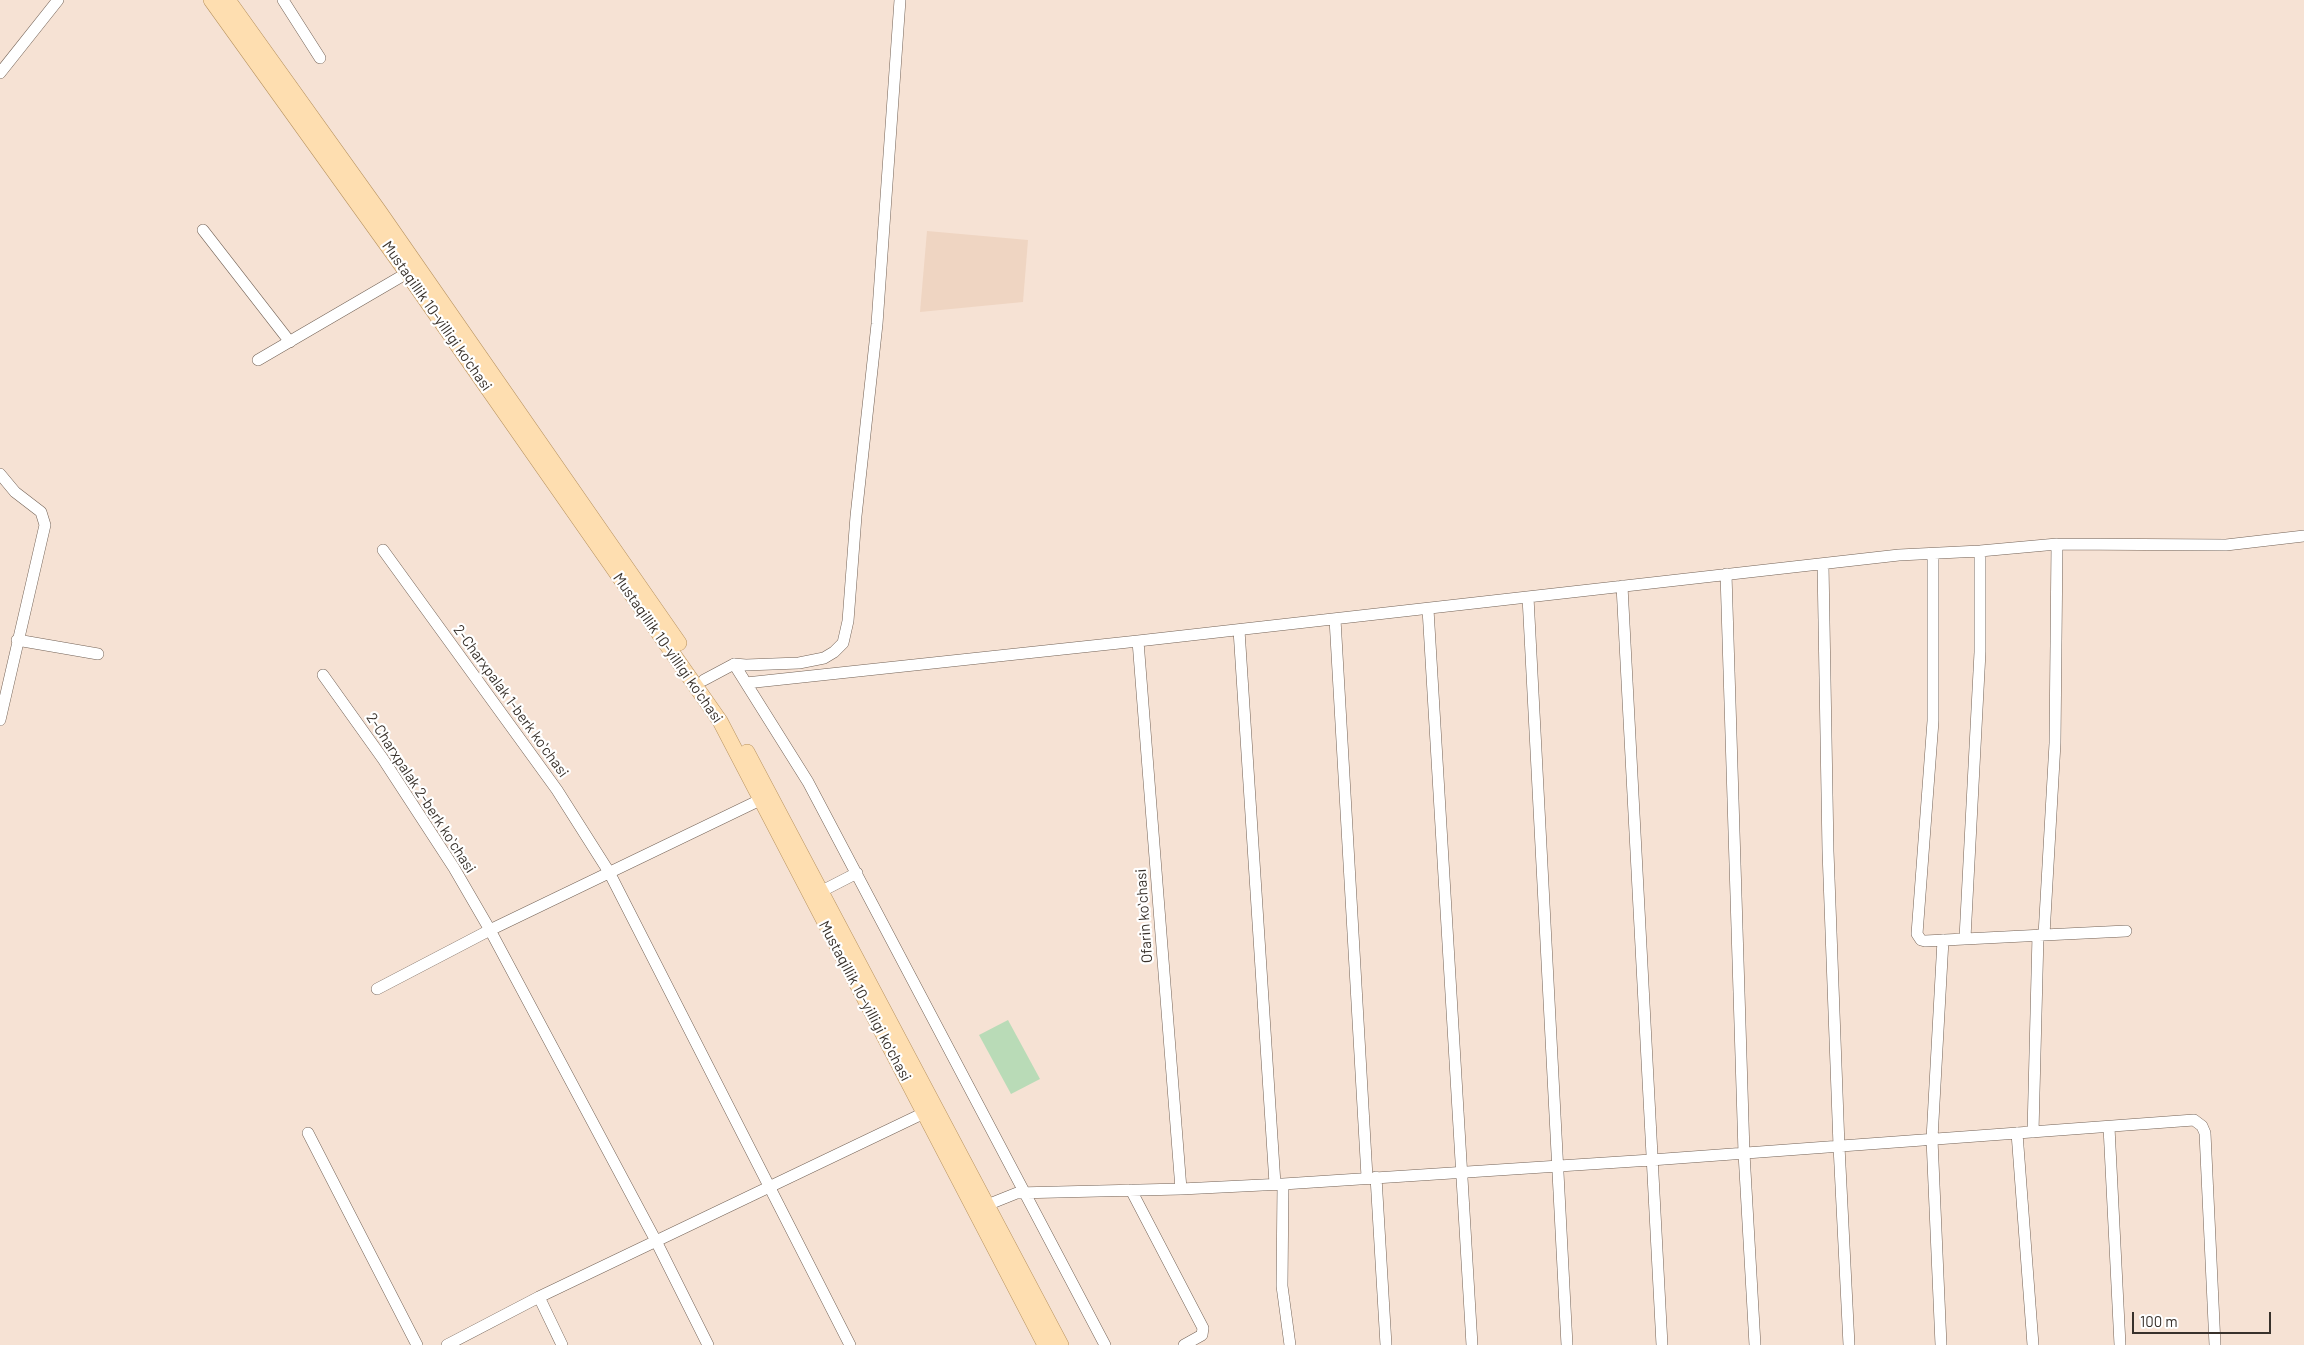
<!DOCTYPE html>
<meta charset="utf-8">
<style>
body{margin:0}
#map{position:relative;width:2304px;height:1345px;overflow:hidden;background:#f6e2d4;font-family:Barlow,sans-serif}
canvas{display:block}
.scale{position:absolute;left:2132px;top:1312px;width:139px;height:22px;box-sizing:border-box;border:2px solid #38312b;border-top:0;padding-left:6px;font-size:15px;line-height:18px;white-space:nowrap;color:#38312b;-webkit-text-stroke:4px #fff;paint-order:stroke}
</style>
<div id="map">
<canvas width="2304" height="1345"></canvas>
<div class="scale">100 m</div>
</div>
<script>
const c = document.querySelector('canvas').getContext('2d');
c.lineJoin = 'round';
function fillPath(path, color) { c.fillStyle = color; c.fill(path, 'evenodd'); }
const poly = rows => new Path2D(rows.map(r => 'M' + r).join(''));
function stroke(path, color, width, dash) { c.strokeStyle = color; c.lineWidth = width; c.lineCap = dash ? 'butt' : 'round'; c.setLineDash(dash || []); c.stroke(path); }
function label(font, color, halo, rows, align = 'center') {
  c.font = font + ' Barlow,sans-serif'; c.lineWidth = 4.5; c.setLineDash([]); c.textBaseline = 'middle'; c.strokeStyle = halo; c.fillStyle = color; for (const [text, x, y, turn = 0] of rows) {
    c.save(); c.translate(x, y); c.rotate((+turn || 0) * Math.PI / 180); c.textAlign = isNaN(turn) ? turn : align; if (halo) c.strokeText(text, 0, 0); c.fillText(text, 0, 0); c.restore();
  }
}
fillPath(poly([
 [927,231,1028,240,1023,302,920,312]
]), '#efd5c2');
fillPath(poly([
 [1008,1020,1040,1079,1011,1094,979,1035]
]), '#b9dbb7');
const minor = poly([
 [283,0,320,58],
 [0,73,58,0],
 [203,230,290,342],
 [258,360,414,269],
 [0,474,15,492,41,512,45,525,0,720],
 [383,550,557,790,609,872,850,1345],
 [1933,554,1933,721,1917,934,1921,940,1925,941,2044,935,2055,743,2057,544],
 [1823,564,1828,851,1839,1146,1849,1345],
 [1726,574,1744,1153,1755,1345],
 [1622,586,1662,1345],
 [1528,597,1567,1345],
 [1428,609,1472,1345],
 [1335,619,1367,1177],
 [1239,630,1275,1184],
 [17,640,98,654],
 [1138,641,1181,1189],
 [734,664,808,782,1105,1345],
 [323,675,383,759,454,868,490,930,656,1241,708,1345],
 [704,680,734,664,746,665,799,663,824,658,834,652,843,643,848,621,856,516,877,324,900,0],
 [746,683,1138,641,1899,555,1980,551,2057,544,2226,545,2304,536],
 [820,892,857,873],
 [2044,935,2126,931],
 [1965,938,1980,652,1980,551],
 [377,989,490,930,760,800],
 [2109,1127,2120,1345],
 [2033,1132,2038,935],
 [308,1133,417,1345],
 [2017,1133,2033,1345],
 [1376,1177,1386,1345],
 [1283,1184,1282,1286,1290,1345],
 [1131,1190,1203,1328,1202,1335,1184,1345],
 [987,1205,1017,1193,1181,1189,1283,1184,1651,1160,2194,1120,2202,1126,2205,1133,2215,1345],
 [539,1297,562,1345],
 [447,1345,539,1297,924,1113],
 [1941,1345,1932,1139,1943,940]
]);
const major = poly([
 [211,0,407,273,720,721,1045,1345],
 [228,0,379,211,679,643],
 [747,752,1061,1345]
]);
stroke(minor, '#736256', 12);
stroke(major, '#b89360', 16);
stroke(minor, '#fff', 11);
stroke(major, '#fedeb0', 15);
label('15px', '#38312b', '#fff', [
 ["Mustaqillik 10-yilligi ko'chasi",437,316,55],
 ["Mustaqillik 10-yilligi ko'chasi",668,648,55],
 ["2-Charxpalak 1-berk koʻchasi",511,701,54],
 ["2-Charxpalak 2-berk koʻchasi",421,793,57],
 ["Ofarin koʻchasi",1144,916,-94],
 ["Mustaqillik 10-yilligi ko'chasi",865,1001,62]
]);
</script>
